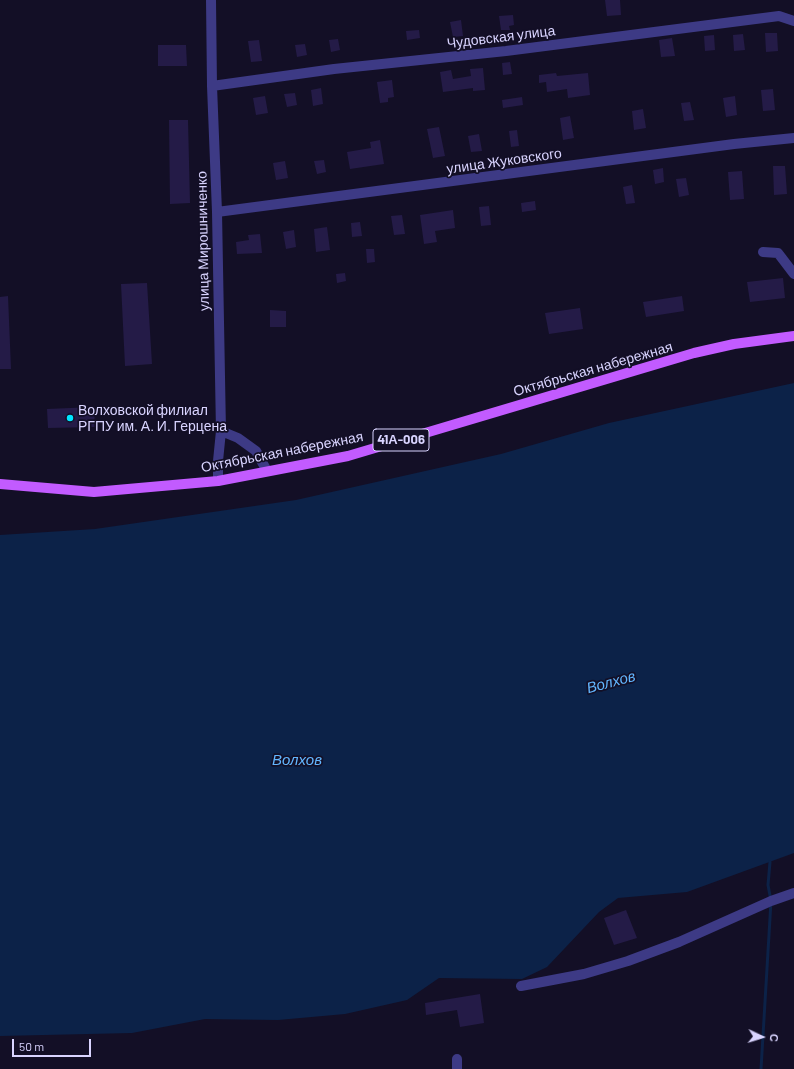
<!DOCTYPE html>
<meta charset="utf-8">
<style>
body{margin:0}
#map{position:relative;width:794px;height:1069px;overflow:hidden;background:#130f26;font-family:Barlow,sans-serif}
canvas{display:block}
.north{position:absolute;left:742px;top:1017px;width:40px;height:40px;-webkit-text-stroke:3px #130f26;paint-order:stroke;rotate:94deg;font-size:11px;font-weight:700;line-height:16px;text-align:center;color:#d9d4ff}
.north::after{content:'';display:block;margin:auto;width:14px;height:18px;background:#d9d4ff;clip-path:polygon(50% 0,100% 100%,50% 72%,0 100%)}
.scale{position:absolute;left:12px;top:1039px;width:79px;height:18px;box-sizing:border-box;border:2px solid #d9d4ff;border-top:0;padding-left:5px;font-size:12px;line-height:14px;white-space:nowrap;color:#d9d4ff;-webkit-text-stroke:3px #130f26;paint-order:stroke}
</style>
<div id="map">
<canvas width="794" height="1069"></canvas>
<div class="north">С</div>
<div class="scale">50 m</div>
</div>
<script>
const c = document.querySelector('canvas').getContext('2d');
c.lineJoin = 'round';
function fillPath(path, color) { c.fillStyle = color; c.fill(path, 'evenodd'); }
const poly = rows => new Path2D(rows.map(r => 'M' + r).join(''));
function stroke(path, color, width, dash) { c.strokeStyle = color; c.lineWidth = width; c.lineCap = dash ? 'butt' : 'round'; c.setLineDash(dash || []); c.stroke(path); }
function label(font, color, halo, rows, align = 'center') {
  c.font = font + ' Barlow,sans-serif'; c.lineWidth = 3.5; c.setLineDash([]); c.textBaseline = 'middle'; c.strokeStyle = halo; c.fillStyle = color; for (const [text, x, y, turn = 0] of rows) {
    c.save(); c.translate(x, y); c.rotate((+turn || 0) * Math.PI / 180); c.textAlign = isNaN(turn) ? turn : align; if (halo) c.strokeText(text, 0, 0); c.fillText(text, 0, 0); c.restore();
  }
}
fillPath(poly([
 [794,383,794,853,687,892,618,898,599,912,547,967,522,979,439,978,407,1000,345,1014,278,1020,205,1019,132,1033,0,1036,0,535,95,529,296,500,501,454,609,423]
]), '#0c2248');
stroke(poly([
 [761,1069,771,901,768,885,770,862]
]), '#0c2248', 3);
fillPath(poly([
 [605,0,620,0,621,15,607,16],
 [513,15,514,25,509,26,510,30,501,30,499,16],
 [461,20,463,36,453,37,450,22],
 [419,30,420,38,407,40,406,31],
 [765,33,777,33,778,51,766,52],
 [743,34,745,50,734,51,733,35],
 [714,35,715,50,705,51,704,36],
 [672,38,675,56,661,57,659,40],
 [338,39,340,50,331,52,329,40],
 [259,40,262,61,251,62,248,41],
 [305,44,307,55,297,57,295,45],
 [158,45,186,45,187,66,158,66],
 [510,62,512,74,503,75,502,63],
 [483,68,485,90,473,91,473,88,443,92,440,72,451,70,453,79,471,76,470,69],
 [556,73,557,76,588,73,590,95,568,98,567,89,547,92,546,82,539,83,539,75],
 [392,80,394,97,388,98,388,102,380,103,377,82],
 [321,88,323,104,313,106,311,90],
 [773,89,775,110,763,111,761,90],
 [295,93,297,105,287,107,284,94],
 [265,96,268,113,256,115,253,98],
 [735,96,737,115,726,117,723,98],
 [522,97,523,105,503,108,502,100],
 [690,102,694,120,684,121,681,103],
 [643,109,646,128,634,130,632,111],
 [570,116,574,138,563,140,560,118],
 [169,120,188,120,190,203,170,204],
 [439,127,445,156,433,158,427,129],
 [517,130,519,146,511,147,509,131],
 [479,134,482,151,471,152,468,136],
 [380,140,384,164,350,169,347,152,371,148,370,142],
 [324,160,326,172,317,174,314,161],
 [285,161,288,178,276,180,273,163],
 [773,166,785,166,787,194,774,195],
 [663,168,664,182,655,184,653,170],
 [742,171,744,199,730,200,728,172],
 [686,178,689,195,679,197,676,179],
 [632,185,635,203,626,204,623,187],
 [535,201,536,210,522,212,521,203],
 [489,206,491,225,481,226,479,207],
 [453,210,455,228,435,231,437,242,424,244,420,215],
 [402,215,405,234,394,235,391,216],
 [360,222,362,236,352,237,351,223],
 [327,227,330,250,316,252,314,229],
 [294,230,296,247,286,249,283,232],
 [260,234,262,253,237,254,236,242,249,240,248,235],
 [366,249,374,249,375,262,367,263],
 [345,273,346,281,337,283,336,274],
 [783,278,785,298,750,302,747,282],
 [147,283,152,364,125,366,121,284],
 [8,296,11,369,0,369,0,297],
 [682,296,684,311,646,317,643,302],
 [580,308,583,329,549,334,545,313],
 [270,310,286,311,286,327,270,327],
 [94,407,95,427,48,428,47,409],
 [626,910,637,938,614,945,604,918],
 [480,994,484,1023,460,1027,457,1010,426,1015,425,1003]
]), '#241b47');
stroke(poly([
 [211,0,212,86,217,212,221,431,218,461,218,481],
 [212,86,334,69,506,51,779,16,794,21],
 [217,212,734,144,794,138],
 [763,252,778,253,794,274],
 [221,431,238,438,256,451,267,471],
 [521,986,584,974,628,961,679,942,771,901,794,893],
 [457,1059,457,1069]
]), '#3d3a85', 10);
stroke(poly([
 [0,484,94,492,218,481,348,456,694,353,734,344,794,336]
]), '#c25bff', 10);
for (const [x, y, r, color] of [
 [70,418,4,"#00e5ff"]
]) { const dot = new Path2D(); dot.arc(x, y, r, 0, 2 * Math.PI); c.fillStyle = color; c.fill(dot); stroke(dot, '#130f26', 1.5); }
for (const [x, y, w] of [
 [401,440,56]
]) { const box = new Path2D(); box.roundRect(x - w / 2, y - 11, w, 22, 3); c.fillStyle = '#130f26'; c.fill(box); stroke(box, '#d9d4ff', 1); }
label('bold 13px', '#d9d4ff', null, [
 ["41А-006",401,440]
]);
label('14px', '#d9d4ff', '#130f26', [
 ["Чудовская улица",501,37,-7],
 ["улица Жуковского",504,161,-8],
 ["улица Мирошниченко",203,241,-91],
 ["Октябрьская набережная",593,369,-16],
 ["Октябрьская набережная",282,452,-11]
]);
label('14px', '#d9d4ff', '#130f26', [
 ["Волховской филиал",78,410],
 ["РГПУ им. А. И. Герцена",78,426]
], 'left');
label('italic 15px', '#62b6ff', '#130f26', [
 ["Волхов",611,682,-15],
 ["Волхов",297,760]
]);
</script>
